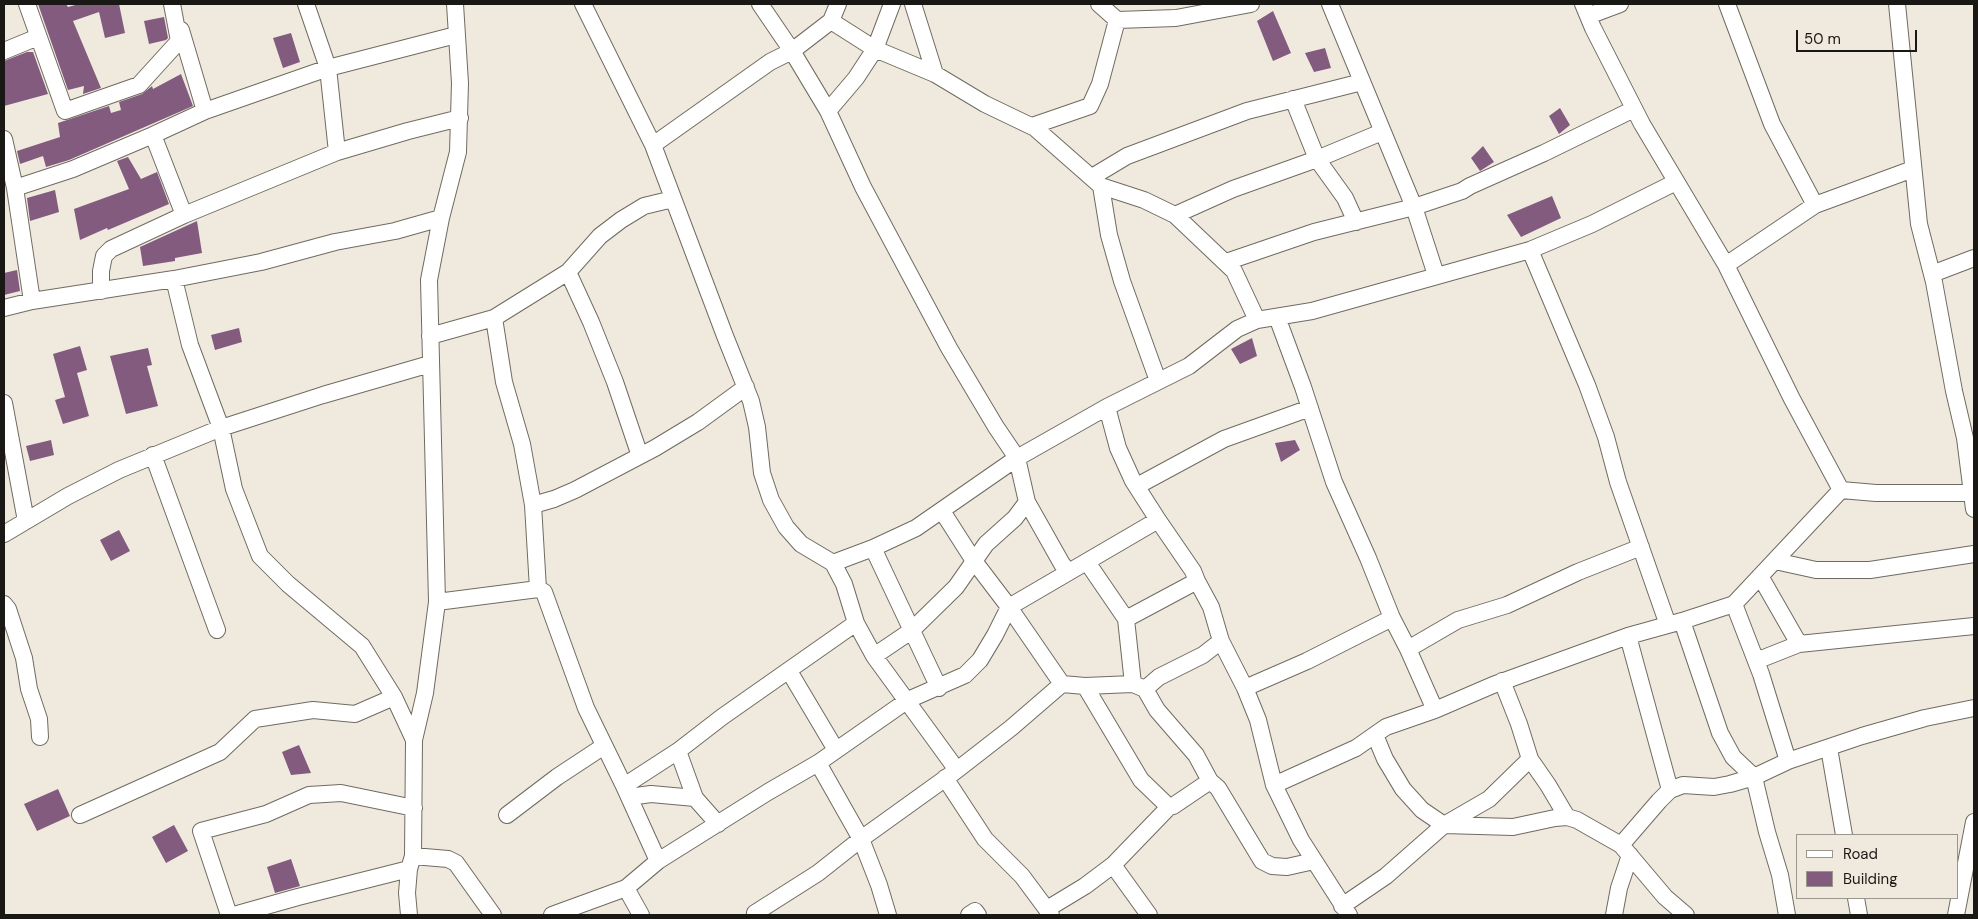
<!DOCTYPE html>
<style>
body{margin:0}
#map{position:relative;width:1978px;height:919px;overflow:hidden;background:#f0eade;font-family:"DM Sans",sans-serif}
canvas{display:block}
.frame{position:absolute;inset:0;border:5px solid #1a1814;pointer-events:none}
.legend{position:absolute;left:1796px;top:834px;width:162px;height:65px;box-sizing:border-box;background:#f0eade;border:1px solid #9a968d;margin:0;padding:6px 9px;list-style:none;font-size:15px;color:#1a1814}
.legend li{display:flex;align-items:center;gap:10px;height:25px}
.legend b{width:25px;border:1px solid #9a968d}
.scale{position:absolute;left:1796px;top:30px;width:121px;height:22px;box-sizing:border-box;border:2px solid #1a1814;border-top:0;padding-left:6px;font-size:15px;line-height:18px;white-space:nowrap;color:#1a1814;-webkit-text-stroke:4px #f0eade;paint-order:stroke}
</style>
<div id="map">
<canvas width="1978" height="919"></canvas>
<div class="frame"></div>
<ul class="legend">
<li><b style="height:6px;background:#fff"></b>Road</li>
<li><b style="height:14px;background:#825b7e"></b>Building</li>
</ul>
<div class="scale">50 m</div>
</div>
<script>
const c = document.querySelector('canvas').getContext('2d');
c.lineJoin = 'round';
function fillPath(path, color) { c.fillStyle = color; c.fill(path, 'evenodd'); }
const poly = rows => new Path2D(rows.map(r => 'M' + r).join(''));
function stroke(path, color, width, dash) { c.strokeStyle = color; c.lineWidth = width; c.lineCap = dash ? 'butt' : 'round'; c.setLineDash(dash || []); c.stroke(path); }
fillPath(poly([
 [38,4,66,4,68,7,79,4,119,4,125,33,105,38,99,12,73,21,101,88,83,94,84,86,68,90],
 [1273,11,1291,53,1273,61,1257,21],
 [164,17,168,38,166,40,149,44,144,21],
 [291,33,300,62,283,68,273,38],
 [1325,48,1331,68,1314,72,1305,53],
 [27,52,33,52,48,94,4,106,4,61],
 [181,74,193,106,69,160,46,167,43,156,20,164,17,151,60,137,58,123,109,106,111,113,121,110,119,102,142,94,152,86,153,89],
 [1560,108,1570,125,1559,134,1549,116],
 [1483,146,1494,162,1480,171,1471,158],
 [128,157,141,179,157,172,169,204,108,230,107,228,80,240,74,209,129,189,117,161],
 [55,190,59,212,30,221,27,198],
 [1552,196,1561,218,1521,237,1507,215],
 [197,221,202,253,175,258,175,261,143,266,140,247],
 [17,270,20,291,4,295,4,273],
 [239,328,242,342,215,350,211,335],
 [1252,338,1257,356,1240,364,1231,349],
 [80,346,87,370,77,373,89,416,63,424,55,400,65,397,53,354],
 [148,348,152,365,147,366,158,406,126,414,110,356],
 [51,440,54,455,30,461,26,446],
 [1295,440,1300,450,1281,462,1275,443],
 [119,530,130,551,111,561,100,540],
 [299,745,311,773,291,775,282,752],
 [58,789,70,816,37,831,24,804],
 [174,825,188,851,166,863,152,837],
 [291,859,300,886,275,893,267,867]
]), '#825b7e');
const minor = poly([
 [27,4,65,111,139,85,179,41,172,4],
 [306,4,328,68,337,152],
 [583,4,653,145,725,336,751,401,757,427,762,473,771,500,786,527,801,544,833,563,844,584,856,623,874,656,957,770],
 [760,4,792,51,828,111,863,187,949,348,996,427,1017,458,1027,502,1062,564,1069,572],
 [913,4,935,74],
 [1099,4,1117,20,1176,18,1251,4],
 [1330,4,1414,207,1436,275],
 [1583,4,1593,28,1642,124,1726,265,1792,399,1841,490],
 [1727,4,1772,124,1815,205],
 [1897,4,1919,224,1934,282,1954,391,1965,438,1974,509],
 [1588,16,1620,4],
 [831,21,875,49,935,74,985,104,1035,128,1101,186,1144,200,1175,215,1234,271,1257,320],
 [181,30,205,111,153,135,184,215],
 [4,51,38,37],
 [1293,99,1317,159,1345,198,1356,222],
 [205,111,328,68,456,35],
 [828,111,856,78,875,49,892,4],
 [1032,126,1090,106,1100,84,1117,20],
 [4,139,15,188,32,301],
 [653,145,770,62,792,51,831,21,838,4],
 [1092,177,1127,156,1247,111,1362,82],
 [1101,186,1109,235,1122,281,1158,381],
 [15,188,73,169,153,135],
 [1175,215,1233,189,1317,159,1382,132],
 [1530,250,1587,385,1606,437,1618,482,1668,625],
 [1226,262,1314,232,1414,207,1462,191,1470,186,1544,153,1634,109],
 [1726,265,1815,205,1913,169],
 [568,272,591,322,615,382,640,456],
 [1932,274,1974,258],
 [174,279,190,345,221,428,234,489,260,556,288,584,362,646,394,697,414,740],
 [101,291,101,271,104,256,111,249,184,215,337,152,408,131,460,118],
 [4,308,32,301,174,279,261,262,335,242,395,231,441,218],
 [1277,317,1303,387,1334,482,1368,558,1392,618,1408,649,1435,710],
 [494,318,504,382,522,444,533,505,538,589],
 [430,336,494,318,568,272,600,236,621,220,644,206,673,199],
 [4,403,26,521],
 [1107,407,1118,448,1133,481,1158,520,1193,571,1197,581,1211,607,1221,641,1245,688,1258,720,1274,785,1301,840,1349,915],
 [153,455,217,630],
 [1137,486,1224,439,1310,408],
 [1841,490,1876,493,1972,493],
 [533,505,554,499,575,490,655,448,698,422,746,387],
 [942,511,974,561,1009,607,1062,684],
 [4,534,68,496,119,470,221,428,323,395,430,364],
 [873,548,939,688],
 [1775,561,1816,570,1870,570,1974,554],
 [1087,562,1126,619,1133,684],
 [833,563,873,548,916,528,1017,458,1107,407,1189,366,1237,329,1257,320,1312,311,1530,250,1592,224,1676,182],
 [1760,576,1799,644],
 [437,602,538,589,544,592,586,708,624,786,658,861],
 [4,604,8,609,24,658,29,689,39,719,40,737],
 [1734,604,1761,674,1788,761],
 [1126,619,1197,581],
 [1682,621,1720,733,1733,757,1754,777,1767,832,1780,875,1787,915],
 [1628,636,1670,790],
 [1408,649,1458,620,1507,605,1578,572,1641,547],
 [874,656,911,631,956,587,986,544,1015,518,1027,502],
 [1756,661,1799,644,1974,626],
 [789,671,836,750],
 [1502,681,1519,724,1530,759,1548,785,1567,817],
 [1085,686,1141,780,1169,807],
 [1245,688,1307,661,1392,618],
 [1145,689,1159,677,1203,655,1221,641],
 [1375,735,1385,759,1403,789,1422,810,1444,825,1513,827,1555,818,1567,817,1577,820,1621,845,1665,897,1686,915],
 [1829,748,1844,835],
 [678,751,695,798,718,824],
 [818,763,861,839,879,885,888,915],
 [945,778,985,839,1022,876,1051,915],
 [1274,785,1356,748,1386,727,1435,710,1493,685,1628,636,1682,621,1734,604,1841,490],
 [624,786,678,751,722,717,856,623],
 [629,797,651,794,695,798],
 [80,815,220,752,255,719,313,710,355,714,394,697],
 [507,815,557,777,604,746],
 [1621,845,1659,801,1670,790,1683,785,1714,787,1730,784,1754,777,1788,761,1862,736,1925,718,1974,708],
 [413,856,448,859,456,863,493,915],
 [1113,865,1149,915],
 [626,888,641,915],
 [1856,898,1859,915],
 [1342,906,1386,876,1444,825,1489,799,1530,759],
 [1047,909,1085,886,1113,865,1169,807,1173,806,1210,781],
 [229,915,201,831,266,814,309,795,341,793,414,808],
 [234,915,298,897,409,869],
 [409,915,407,893,409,869,413,856,414,740,425,693,437,602,429,280,441,218,458,152,460,83,455,4],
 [552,915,626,888,658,861,768,792,818,763,908,700,965,675,980,660,995,635,1009,607,1158,520],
 [756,915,755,913,818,873,861,839,957,770,1011,728,1062,684,1085,686,1133,684,1145,689,1157,710,1196,755,1210,781,1218,788,1262,861,1272,866,1287,867,1314,861],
 [969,915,975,911,978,915],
 [1614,915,1619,888,1630,855],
 [1956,915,1974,822]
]);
stroke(minor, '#706b61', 18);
stroke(minor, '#fff', 16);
</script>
